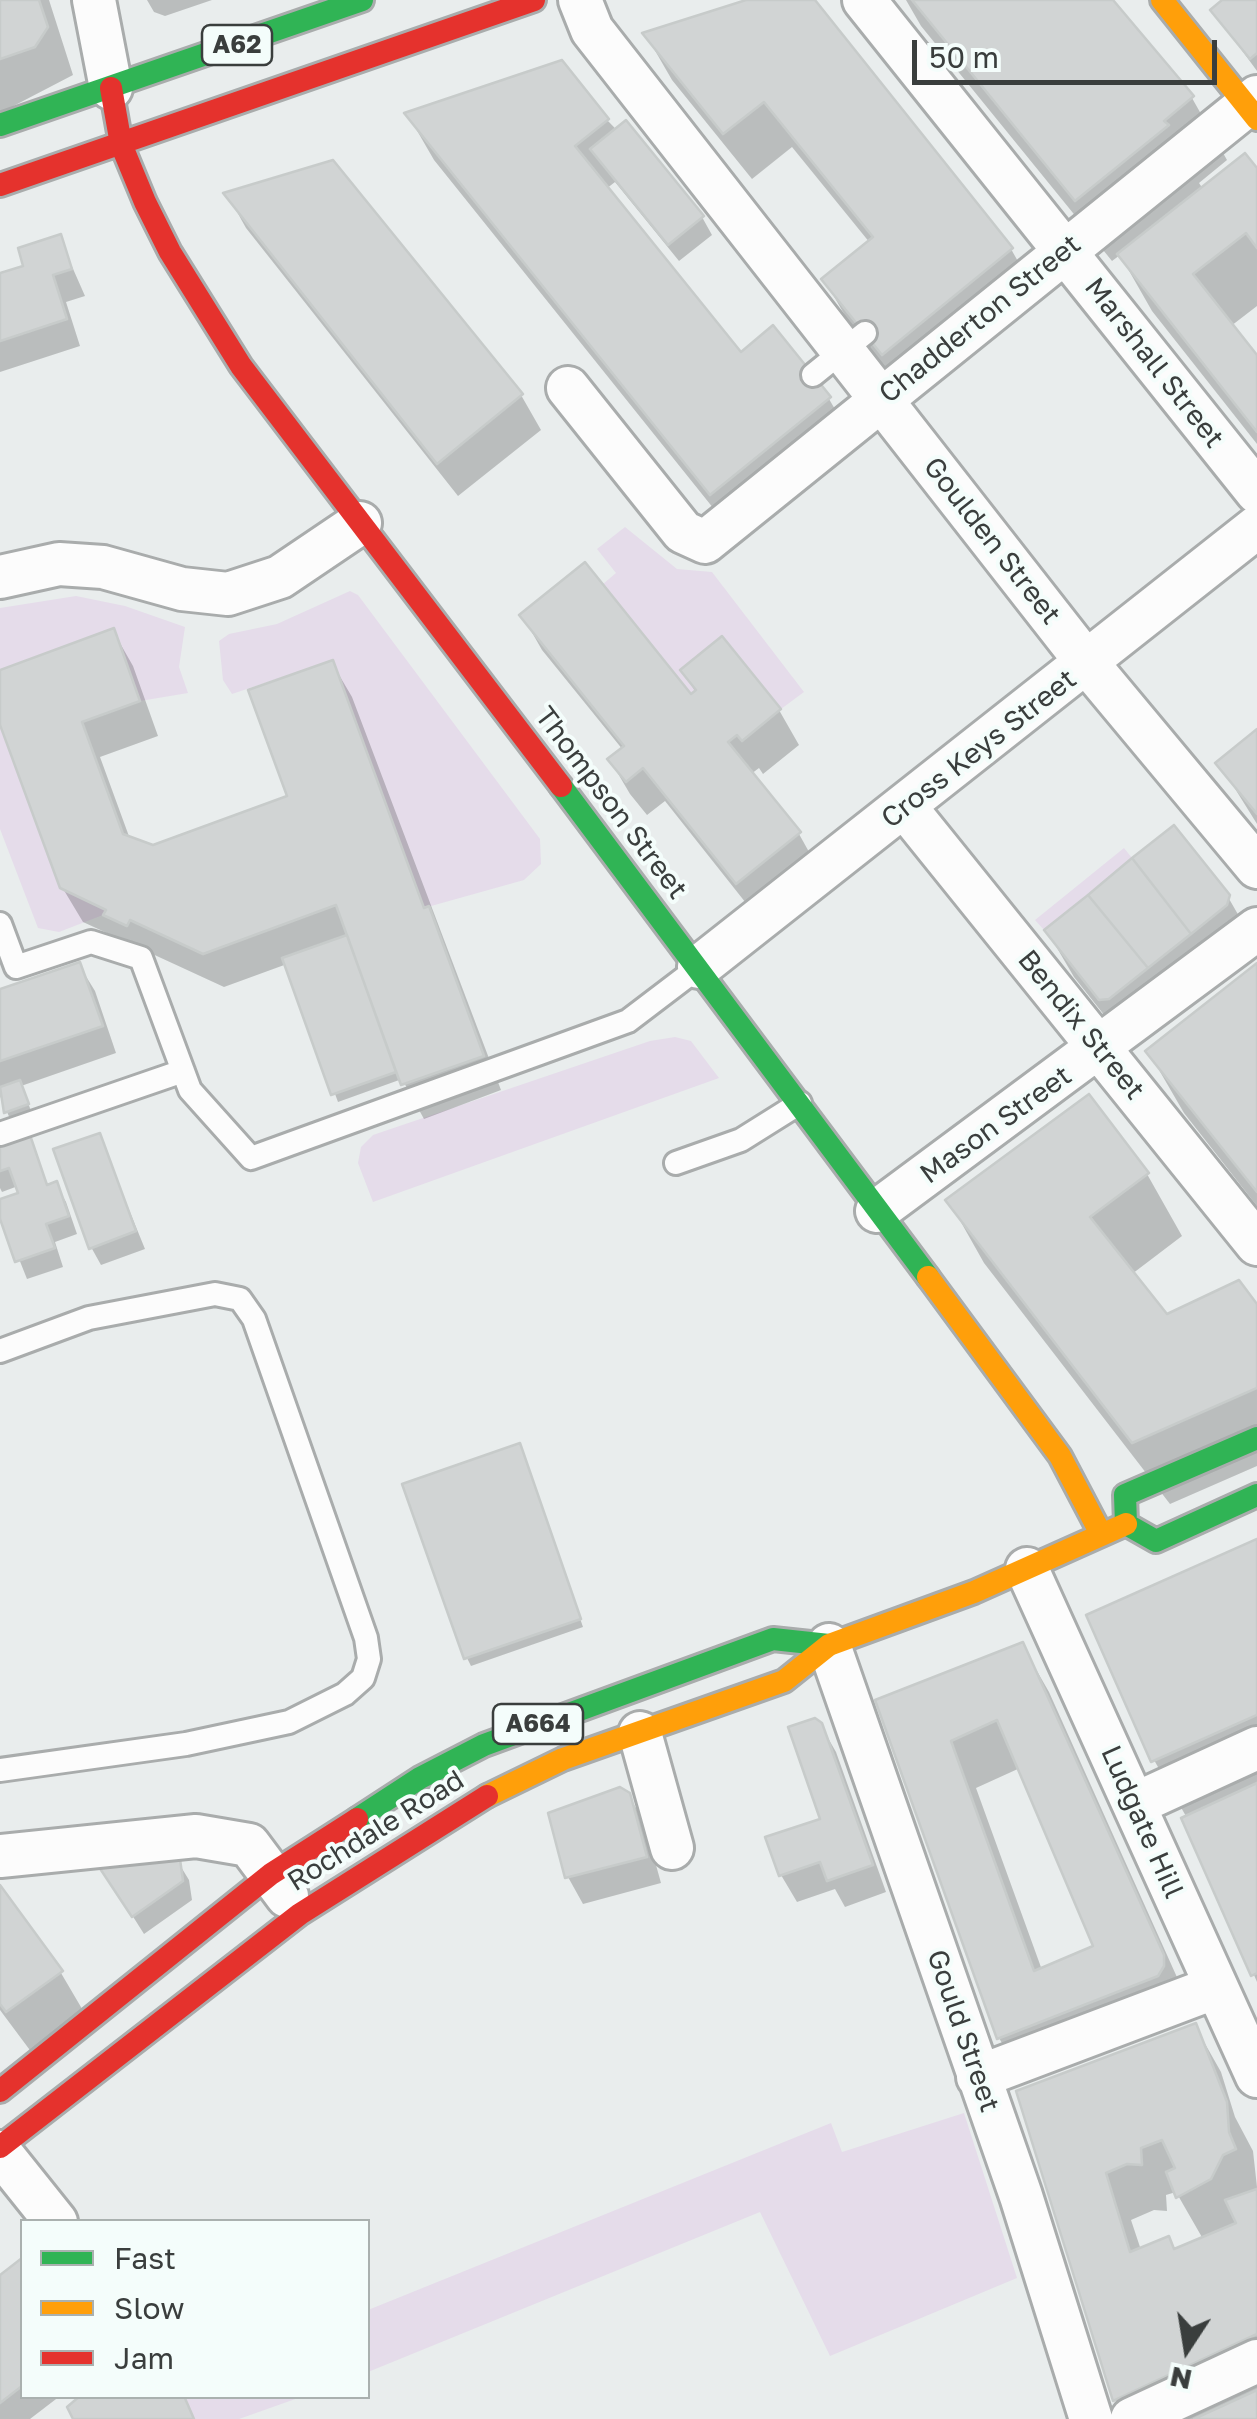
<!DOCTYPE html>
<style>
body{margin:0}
#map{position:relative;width:1257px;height:2419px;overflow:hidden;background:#e9eded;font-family:"Golos Text",sans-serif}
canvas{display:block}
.legend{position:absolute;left:20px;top:2219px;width:350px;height:180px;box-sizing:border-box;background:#f4fdfb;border:2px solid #aab1af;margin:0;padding:12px 18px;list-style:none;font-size:30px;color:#3a3e3d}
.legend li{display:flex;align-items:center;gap:20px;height:50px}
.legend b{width:50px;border:2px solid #aab1af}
.north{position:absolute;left:1137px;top:2299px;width:100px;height:100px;-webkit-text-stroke:8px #f4fdfb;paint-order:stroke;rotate:192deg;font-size:28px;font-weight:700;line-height:40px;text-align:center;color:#3a3e3d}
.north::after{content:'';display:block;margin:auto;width:35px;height:45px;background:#3a3e3d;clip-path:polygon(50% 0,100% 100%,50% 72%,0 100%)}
.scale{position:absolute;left:912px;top:40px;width:305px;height:45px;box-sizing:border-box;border:5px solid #3a3e3d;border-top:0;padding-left:12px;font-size:30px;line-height:35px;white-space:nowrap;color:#3a3e3d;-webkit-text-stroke:8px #f4fdfb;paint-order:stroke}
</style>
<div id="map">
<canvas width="1257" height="2419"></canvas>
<ul class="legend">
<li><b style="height:12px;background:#30b455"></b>Fast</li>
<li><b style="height:12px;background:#ff9f0a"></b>Slow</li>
<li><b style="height:12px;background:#e5322d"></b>Jam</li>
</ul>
<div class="north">N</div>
<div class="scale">50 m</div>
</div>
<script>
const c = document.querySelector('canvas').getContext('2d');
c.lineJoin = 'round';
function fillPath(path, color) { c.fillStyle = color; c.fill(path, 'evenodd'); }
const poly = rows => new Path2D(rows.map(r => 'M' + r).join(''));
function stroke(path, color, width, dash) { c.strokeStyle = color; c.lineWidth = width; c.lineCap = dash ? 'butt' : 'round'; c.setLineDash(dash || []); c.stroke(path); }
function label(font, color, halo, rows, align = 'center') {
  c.font = font + ' "Golos Text",sans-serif'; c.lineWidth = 8; c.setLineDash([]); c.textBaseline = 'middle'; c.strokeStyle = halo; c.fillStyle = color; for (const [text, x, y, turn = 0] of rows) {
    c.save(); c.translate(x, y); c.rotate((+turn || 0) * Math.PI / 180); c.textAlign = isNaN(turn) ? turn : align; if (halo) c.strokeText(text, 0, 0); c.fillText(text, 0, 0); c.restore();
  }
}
fillPath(poly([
 [625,527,677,569,712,572,804,692,781,709,722,636,680,669,696,690,691,694,603,584,616,573,597,549],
 [350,591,358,595,540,839,541,864,524,880,424,908,333,660,232,694,223,680,219,641,229,634,277,624],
 [76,596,125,606,185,627,179,667,188,693,140,701,113,628,0,670,0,608],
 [0,725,60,888,106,910,103,915,59,932,38,928,0,829],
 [1124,848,1132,858,1044,930,1035,920],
 [675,1037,691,1041,719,1078,373,1202,358,1163,361,1147,373,1135,650,1041],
 [964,2113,1017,2278,830,2356,760,2212,368,2372,368,2310,831,2123,842,2152],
 [184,2397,301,2397,239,2419,194,2419]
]), '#e5dcea');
fillPath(poly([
 [0,0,49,0,73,75,0,113],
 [147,0,212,0,165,16,154,12],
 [754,0,812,0,1011,249,1037,295,910,399,851,326,824,279,870,243,792,147,752,179,672,80,646,35],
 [906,0,1110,0,1192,98,1227,160,1199,183,1203,189,1257,172,1257,306,1231,326,1257,359,1257,444,1152,311,1120,255,1112,261,921,26],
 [1228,0,1257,0,1257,71,1213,11],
 [408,115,607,120,702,217,712,235,679,261,615,182,606,189,740,355,773,329,829,399,856,445,738,539,434,160],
 [227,194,521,395,541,430,458,496,246,228],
 [59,237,85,296,66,302,80,346,0,372,0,276,26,267],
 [522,615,690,698,696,693,683,670,779,710,799,745,763,774,759,768,751,774,799,834,818,868,757,917,665,801,647,815,630,794,610,760,623,750,542,650],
 [113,631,133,666,158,736,100,757,130,839,153,848,290,798,332,663,352,697,501,1090,424,1119,402,1079,338,1102,287,964,224,987,83,922,62,887,0,718,0,672],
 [1257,732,1257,824,1219,763],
 [1228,897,1255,944,1128,1045,1074,977,1047,931],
 [79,965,95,991,116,1053,21,1086,32,1113,11,1121,0,1096,0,991],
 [1257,966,1257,1206,1184,1113,1148,1051],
 [99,1136,145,1249,101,1265,91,1247],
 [28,1138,49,1187,56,1184,66,1202,77,1234,55,1242,63,1267,27,1279,0,1211,0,1202,21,1195,18,1186,2,1192,0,1188,0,1147],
 [1147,1174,1182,1236,1132,1274,1166,1317,1257,1308,1257,1466,1170,1504,984,1263,949,1201],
 [523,1454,583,1627,471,1666,467,1658],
 [1257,1542,1257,1982,1187,1818,1154,1760],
 [1022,1645,1049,1692,1189,2004,1190,2014,1184,2022,1026,2084,999,2038,878,1702],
 [1020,1768,1096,1948,1042,1970,976,1788],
 [820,1724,836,1752,886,1892,845,1907,835,1889,797,1902,781,1875,823,1821],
 [628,1794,644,1822,661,1883,583,1904,568,1877],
 [178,1862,189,1880,192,1900,144,1934,113,1885],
 [0,1889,61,1973,88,2019,35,2057,0,2010],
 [1195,2026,1221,2072,1235,2117,1253,2151,1257,2187,1257,2419,1126,2419,1115,2400,1019,2092],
 [1176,2192,1203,2239,1175,2251,1141,2250,1131,2220,1154,2210,1167,2211,1166,2195],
 [22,2261,22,2396,60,2396,30,2419,0,2419,0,2278]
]), '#0003');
const building = poly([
 [0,0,39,0,48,27,35,47,0,59,0,0],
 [746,0,815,0,1013,248,882,355,821,279,873,237,764,102,723,134,642,33,746,0],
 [912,0,1113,0,1194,96,1164,121,1169,125,1075,201,912,0],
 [1222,0,1257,0,1257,53,1250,59,1210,10,1222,0],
 [562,60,609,119,575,146,741,352,773,325,831,397,710,495,404,113,562,60],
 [626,120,704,216,668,245,590,149,626,120],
 [1245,153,1257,168,1257,248,1246,233,1193,274,1257,355,1257,432,1117,254,1245,153],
 [333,160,523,394,437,464,223,193,333,160],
 [61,234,72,269,53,275,67,319,0,341,0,273,23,266,18,248,61,234],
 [585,562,691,694,696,690,680,670,722,636,781,709,742,741,737,735,728,742,801,832,736,884,643,768,626,782,607,759,624,746,519,615,585,562],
 [114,628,140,701,82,722,123,834,153,845,287,796,248,690,333,660,424,908,429,906,484,1056,401,1085,336,905,203,954,130,920,127,926,103,915,106,910,60,888,0,725,0,670,114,628],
 [1257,729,1257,814,1215,763,1257,729],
 [1174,825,1230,895,1227,905,1191,934,1132,858,1174,825],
 [1132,858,1191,934,1148,968,1088,895,1132,858],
 [1088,895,1148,968,1109,999,1099,1000,1044,930,1088,895],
 [347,935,396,1072,331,1095,282,958,347,935],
 [80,962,103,1026,0,1061,0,989,80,962],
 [1257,963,1257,1192,1145,1051,1257,963],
 [20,1080,29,1104,4,1113,0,1087,20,1080],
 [1089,1094,1149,1173,1090,1217,1167,1314,1239,1280,1257,1304,1257,1388,1132,1443,945,1200,1089,1094],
 [100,1133,136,1231,89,1249,53,1149,100,1133],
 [30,1135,47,1185,57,1181,69,1216,46,1224,55,1248,15,1262,0,1219,0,1199,18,1193,9,1168,0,1171,0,1145,30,1135],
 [520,1443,581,1619,464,1659,402,1484,520,1443],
 [1257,1539,1257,1715,1151,1762,1086,1615,1257,1539],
 [1023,1642,1164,1955,1164,1966,1158,1976,997,2039,875,1700,1023,1642],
 [997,1720,1093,1946,1034,1971,951,1741,997,1720],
 [815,1718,822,1723,873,1865,827,1881,820,1862,779,1876,765,1837,820,1819,788,1727,815,1718],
 [1257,1783,1257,1973,1251,1976,1181,1818,1257,1783],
 [620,1787,630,1793,647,1857,565,1878,548,1813,620,1787],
 [180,1859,183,1881,132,1917,99,1867,180,1859],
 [0,1885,63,1971,6,2012,0,2004,0,1885],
 [1196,2023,1227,2102,1229,2132,1236,2149,1223,2155,1211,2179,1176,2198,1166,2172,1175,2168,1162,2140,1141,2148,1142,2165,1127,2164,1106,2173,1130,2252,1169,2236,1174,2249,1236,2223,1225,2200,1257,2189,1257,2334,1113,2401,1016,2091,1196,2023],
 [22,2258,22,2386,0,2403,0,2275,22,2258],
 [1257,2390,1257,2419,1194,2419,1257,2390],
 [80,2396,184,2396,194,2419,73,2419,67,2407,80,2396]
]);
fillPath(building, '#d1d4d4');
stroke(building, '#c7cbca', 2.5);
const lane = poly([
 [813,375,865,333],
 [0,924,16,967,91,942,141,958,190,1090,251,1158,628,1021,699,967],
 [0,1134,183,1071],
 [676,1163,741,1140,800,1103],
 [0,1351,89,1318,215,1294,240,1299,254,1319,366,1638,369,1659,363,1678,345,1694,289,1722,186,1744,0,1770]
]);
const street = poly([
 [94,0,111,88],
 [580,0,592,30,1087,663,1257,867],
 [864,0,1257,492],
 [568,388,683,532,705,542,1257,97],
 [0,577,59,564,103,567,182,589,228,594,280,577,360,523],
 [905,807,1257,1244],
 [699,967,1257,527],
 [877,1211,1257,929],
 [1027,1569,1257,2076],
 [829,1645,1021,2196,1091,2419],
 [640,1733,672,1848],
 [1135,1804,1257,1748],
 [0,1856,196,1836,249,1845,287,1896],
 [978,2077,1216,1987],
 [0,2152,56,2222],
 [1132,2419,1257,2361]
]);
const fast = poly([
 [0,125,362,0],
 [561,786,928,1277],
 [1126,1524,1125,1495,1257,1438],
 [1126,1524,1156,1541,1257,1495],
 [357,1819,420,1778,484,1745,773,1639,829,1645]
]);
const slow = poly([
 [1162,0,1257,119],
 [928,1277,1060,1456,1101,1534],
 [487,1796,563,1759,784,1681,829,1645,974,1592,1126,1524]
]);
const jam = poly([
 [111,88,121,144,145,202,170,252,241,366,561,786],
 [0,185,534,0],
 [0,2091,271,1874,357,1819],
 [0,2147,300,1914,487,1796]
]);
stroke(lane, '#a9acac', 28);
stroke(street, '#a9acac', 48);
stroke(fast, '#a9acac', 28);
stroke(slow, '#a9acac', 28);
stroke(jam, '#a9acac', 28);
stroke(lane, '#fcfcfc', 22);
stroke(street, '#fcfcfc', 42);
stroke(fast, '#30b455', 22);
stroke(slow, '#ff9f0a', 22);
stroke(jam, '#e5322d', 22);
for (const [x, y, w] of [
 [237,45,70],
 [538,1724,90]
]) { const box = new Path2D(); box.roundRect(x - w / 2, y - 20, w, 40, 8); c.fillStyle = '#f4fdfb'; c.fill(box); stroke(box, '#3a3e3d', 2.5); }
label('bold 25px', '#3a3e3d', null, [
 ["A62",237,45],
 ["A664",538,1724]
]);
label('28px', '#3a3e3d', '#f4fdfb', [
 ["Chadderton Street",980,319,-39],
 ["Marshall Street",1154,363,52],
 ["Goulden Street",992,541,52],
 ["Cross Keys Street",979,749,-38],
 ["Thompson Street",611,803,53],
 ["Bendix Street",1081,1025,51],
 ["Mason Street",996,1125,-36],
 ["Ludgate Hill",1142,1822,66],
 ["Rochdale Road",376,1831,-32],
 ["Gould Street",963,2031,71]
]);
</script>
